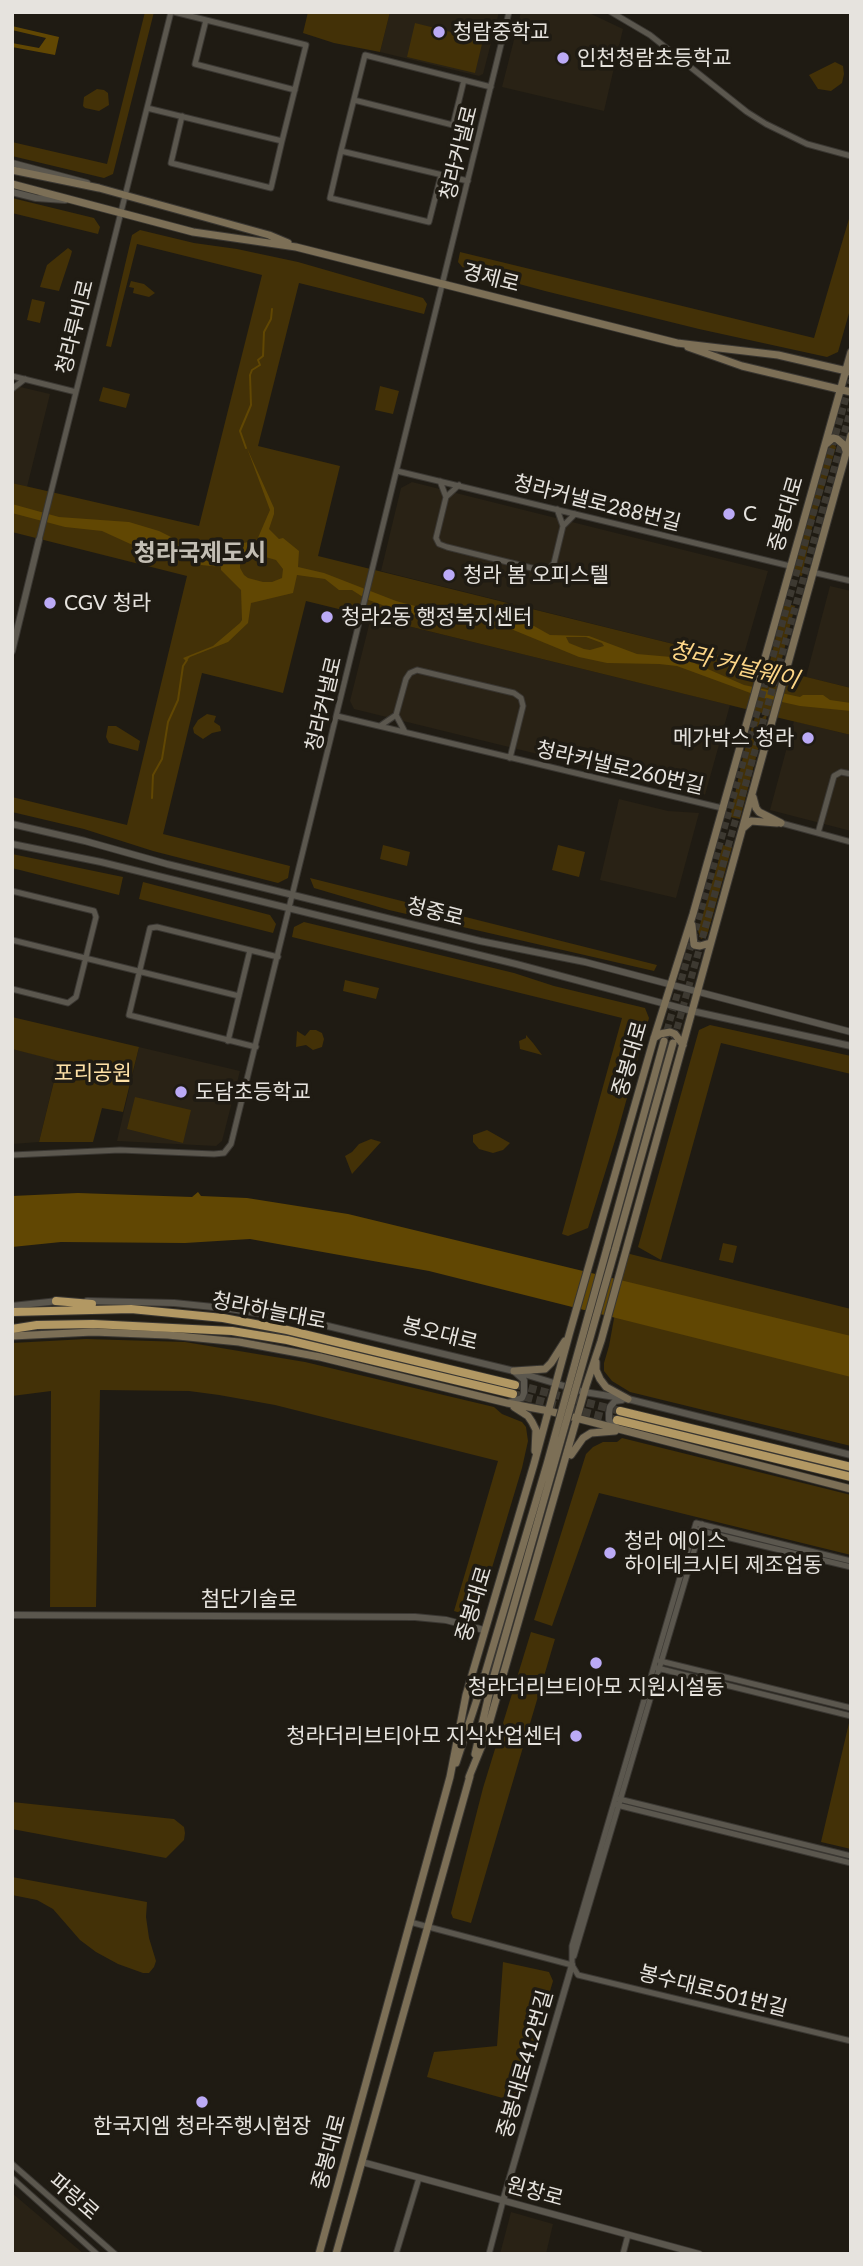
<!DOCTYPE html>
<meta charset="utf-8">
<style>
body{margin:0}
#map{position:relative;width:863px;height:2266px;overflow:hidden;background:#1f1b13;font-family:Lato,sans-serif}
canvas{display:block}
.frame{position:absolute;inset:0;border:14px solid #e6e3de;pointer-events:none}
</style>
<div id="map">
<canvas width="863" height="2266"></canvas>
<div class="frame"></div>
</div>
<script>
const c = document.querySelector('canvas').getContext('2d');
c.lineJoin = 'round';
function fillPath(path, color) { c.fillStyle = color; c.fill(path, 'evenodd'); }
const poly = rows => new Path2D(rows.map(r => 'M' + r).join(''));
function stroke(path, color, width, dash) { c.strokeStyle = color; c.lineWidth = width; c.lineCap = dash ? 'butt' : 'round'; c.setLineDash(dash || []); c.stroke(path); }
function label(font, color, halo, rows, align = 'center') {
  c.font = font + ' Lato,"Noto Sans KR",sans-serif'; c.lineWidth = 7; c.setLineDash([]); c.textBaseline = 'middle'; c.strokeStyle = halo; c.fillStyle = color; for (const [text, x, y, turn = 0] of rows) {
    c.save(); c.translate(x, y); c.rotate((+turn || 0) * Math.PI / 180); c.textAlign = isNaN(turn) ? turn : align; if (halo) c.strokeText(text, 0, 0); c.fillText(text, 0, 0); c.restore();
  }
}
fillPath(poly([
 [390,12,499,12,483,74,479,76,380,52],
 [521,12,587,12,623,29,604,111,502,87],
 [12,385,50,394,27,487,12,483],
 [412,482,768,571,742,661,381,571,401,488],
 [830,586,851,591,851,688,806,677],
 [371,617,730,705,705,795,695,787,617,768,611,772,354,709,350,701],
 [794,721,851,735,851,831,770,810],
 [619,799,668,811,699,813,676,898,600,880],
 [139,1047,240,1071,222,1141,216,1146,117,1141],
 [12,1049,59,1060,39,1142,12,1144],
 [12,2193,84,2254,12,2254],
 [511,2212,553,2224,546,2254,500,2254]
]), '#292215');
fillPath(poly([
 [145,12,154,12,113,174,104,178,12,156,12,142,107,164],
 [308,12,390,12,380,52,334,43,303,33],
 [415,23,483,40,475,73,407,57],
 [835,62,843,66,844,74,842,83,831,91,818,89,809,75],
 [97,89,104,90,108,93,109,105,99,111,85,108,83,106,84,97],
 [12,198,94,218,100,227,98,234,12,213],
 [851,212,851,306,838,352,827,357,699,329,545,291,464,269,458,262,460,252,814,338],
 [140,230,194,243,237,249,298,262,423,298,427,304,424,314,299,283,258,446,340,466,318,556,851,688,851,735,767,715,740,819,730,817,744,752,756,714,758,717,762,718,766,714,306,601,283,693,202,673,163,834,290,866,288,878,278,883,153,851,84,829,12,812,12,797,127,825,187,576,12,532,12,483,199,526,262,275,137,244,111,347,106,346,132,235],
 [68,248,72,251,71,255,59,291,40,287,47,265],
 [131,281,144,284,155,293,149,297,133,293,134,288,129,287],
 [32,299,45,302,40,323,27,320],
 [380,386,399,391,393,414,375,410],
 [103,387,130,394,126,408,99,401],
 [832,443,836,447,812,528,802,576,793,574,829,445],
 [784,603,795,606,780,667,776,661,769,665],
 [207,714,216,716,214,722,220,726,221,731,212,733,203,739,194,733,193,728,198,720],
 [108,726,116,726,140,741,138,751,109,743,106,737],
 [383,845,410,852,407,866,380,859],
 [558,845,585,852,579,877,552,870],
 [723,845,732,847,707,936,701,939,698,931],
 [12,854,123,877,119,895,12,868],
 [310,878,657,965,654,971,389,910,314,888],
 [143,882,270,915,276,924,273,933,139,899],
 [304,922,514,973,554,986,645,1008,649,1018,617,1134,588,1228,568,1236,562,1234,622,1018,292,937,294,927],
 [345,980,379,988,376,999,343,991],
 [12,1017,139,1047,123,1112,102,1108,93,1142,39,1142,59,1061,12,1049],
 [710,1025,851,1056,851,1074,721,1043,661,1260,638,1247,699,1030],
 [310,1030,316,1030,322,1033,324,1039,322,1047,313,1050,306,1045,296,1047,297,1031,305,1036],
 [526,1035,533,1043,542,1055,520,1049,519,1041,526,1038],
 [135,1097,191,1110,183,1143,127,1129],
 [487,1130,510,1143,503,1150,493,1153,479,1149,473,1142,473,1135],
 [371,1139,381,1142,352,1174,345,1156,352,1152,359,1144],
 [723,1243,737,1246,733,1263,719,1260],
 [626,1253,851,1309,851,1446,630,1392,612,1381,604,1371,604,1363,609,1346],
 [86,1339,185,1342,305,1362,494,1407,502,1414,522,1422,526,1427,528,1441,522,1468,479,1611,471,1616,454,1611,498,1461,275,1405,219,1395,189,1391,100,1390,96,1607,50,1607,51,1391,12,1396,12,1343],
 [622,1438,851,1495,851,1555,599,1493,552,1626,534,1620,586,1454,593,1447,603,1442,617,1442],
 [531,1632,555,1639,471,1923,453,1918,451,1913,483,1788],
 [849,1723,851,1724,851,1849,821,1842],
 [12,1802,174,1819,184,1827,185,1833,184,1840,166,1858,12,1829],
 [12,1877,147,1902,146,1917,149,1938,156,1961,154,1967,149,1973,143,1973,118,1964,96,1952,80,1940,53,1909,37,1900,12,1895],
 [503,1962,549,1972,553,1981,517,2102,427,2077,434,2052,497,2046]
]), '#433107');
fillPath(poly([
 [12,26,59,37,55,55,12,47,12,43,39,48,46,38,12,30],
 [247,448,274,508,274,514,269,529,279,539,283,538,299,551,298,567,324,573,396,601,419,607,500,615,534,626,550,635,589,636,637,654,683,658,744,685,800,697,803,695,823,695,830,700,851,703,851,711,800,706,764,698,677,666,659,664,607,663,579,657,511,629,479,622,431,618,407,614,366,599,352,590,339,590,325,579,297,575,293,593,251,603,248,623,228,642,190,657,186,661,183,658,213,646,240,623,242,620,241,590,221,570,221,567,201,565,172,549,137,547,102,531,65,527,12,513,12,504,59,517,129,522,159,531,197,550,225,556,228,554,230,546,257,540,270,510],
 [255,554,276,560,283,569,282,578,272,582,263,582,248,578,244,575,240,568,240,560,247,555],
 [566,637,586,637,602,643,604,646,590,650,584,649,569,643],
 [198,1192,201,1196,247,1198,348,1214,851,1336,851,1377,429,1271,250,1239,185,1243,61,1242,12,1247,12,1196,78,1193,192,1197]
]), '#614703');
stroke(poly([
 [246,448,240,431,251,405,250,375,252,370,260,365,258,360,263,356,264,332,271,319,272,309],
 [152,798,153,775,162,759,168,722,178,700,183,666,187,660]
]), '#614703', 2);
stroke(poly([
 [674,1039,851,409],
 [664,1041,851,380]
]), '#3d3931', 7, [7, 3.5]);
stroke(poly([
 [517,1385,620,1411],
 [513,1394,616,1420]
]), '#3d3931', 8, [8, 4]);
const minor = poly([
 [611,12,650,35,747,112,766,124,807,144,851,156],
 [206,20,195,64,295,90],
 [354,100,453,125,464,80],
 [147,108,282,141,306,45,174,12],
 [182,116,171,163,271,188,282,141],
 [341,151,330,198,429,222,441,175],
 [468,181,341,151,365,55,491,87],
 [12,376,76,392],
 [12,389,25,379],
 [397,471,790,566],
 [440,481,446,497,459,485],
 [446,497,436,538,439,544,447,547,544,571,550,568,554,563,563,526],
 [557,509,563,526,575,514],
 [39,540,171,12],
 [812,572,851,581],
 [396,715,406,679,410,673,417,670,514,693,521,698,523,706,510,758],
 [396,715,405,732],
 [337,716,722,808],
 [380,726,396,715],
 [781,823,851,842],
 [818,833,834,776,841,772,851,774],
 [12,891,94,911,96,917,76,997,68,1003,12,989],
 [12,940,239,996],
 [228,1041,250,950],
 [256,1047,129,1015,150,928,157,927,278,957],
 [12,1155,120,1150,214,1154,224,1153,231,1144,509,12],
 [697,1530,851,1567],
 [660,1661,851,1708],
 [657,1668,851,1716],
 [619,1799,851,1856],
 [617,1805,851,1863],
 [410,1922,572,1965],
 [574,1956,702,1524],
 [572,1965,572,1946,696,1523,851,1561],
 [572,1965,578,1975,851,2041],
 [12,2164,115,2254],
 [12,2178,97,2254],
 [396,2254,419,2178],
 [489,2254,503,2201],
 [623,2254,628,2235]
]);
const tertiary = poly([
 [12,163,87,183],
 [12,192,36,198,65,200],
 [12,651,39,540],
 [12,824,85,841,167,864,480,941,585,962,851,1032],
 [12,844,101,862,516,964,692,1011,851,1046],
 [87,1301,174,1303,223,1308,303,1320,514,1371,584,1392,628,1399,851,1455],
 [12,1306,58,1301],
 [507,1403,522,1398,524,1393,524,1380,516,1373],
 [618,1429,609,1420,609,1413,610,1407,615,1401,622,1400],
 [12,1615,415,1617,446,1620,484,1630],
 [362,2162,699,2254],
 [503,2201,572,1965]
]);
const secondary = poly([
 [12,170,99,188,269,235,288,243],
 [12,184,193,232,296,247,677,343,778,355,851,372],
 [688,347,742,366,851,392],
 [826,444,833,438,837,439,844,445,846,451],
 [753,797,756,808,759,812,781,823],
 [743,828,751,821,777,823],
 [692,925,694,945,700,946,710,943],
 [654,1038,660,1034,670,1032,675,1034,683,1045],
 [607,1248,664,1041],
 [615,1250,673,1043],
 [12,1336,93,1332,168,1335,239,1342,320,1357,507,1403,549,1411,851,1489],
 [596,1362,596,1370,600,1379,606,1387,628,1399],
 [514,1371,545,1369,551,1363,565,1341],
 [514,1407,528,1416,532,1422,536,1430,535,1451],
 [571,1455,583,1438,591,1433,615,1431],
 [475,1754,491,1686],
 [456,1763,482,1684],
 [469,1777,485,1738,586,1386,601,1341,851,435],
 [319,2254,450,1777,466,1695,534,1464,569,1335,654,1038,693,914,851,352],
 [336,2254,470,1776]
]);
const trunk = poly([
 [56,1301,92,1304],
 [12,1312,131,1309,223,1318,287,1330,515,1385],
 [12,1329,37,1325,93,1324,232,1331,287,1340,513,1394],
 [620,1411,851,1467],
 [617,1420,851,1477]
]);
stroke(minor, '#3a3732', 7);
stroke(tertiary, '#3a3732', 8);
stroke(secondary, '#3a3732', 9);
stroke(trunk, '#3a3732', 10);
stroke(minor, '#5b574e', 5);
stroke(tertiary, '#5b574e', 6);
stroke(secondary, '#7c6f56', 7);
stroke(trunk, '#b29863', 8);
const secondaryBridge = poly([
 [482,1684,547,1464,607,1248],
 [491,1686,615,1250]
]);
stroke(secondaryBridge, '#3a3732', 9, []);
stroke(secondaryBridge, '#7c6f56', 7);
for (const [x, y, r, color] of [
 [439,32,7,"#bbaaf6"],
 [563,58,7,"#bbaaf6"],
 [729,514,7,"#bbaaf6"],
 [449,575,7,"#bbaaf6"],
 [50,603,7,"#bbaaf6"],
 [327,617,7,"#bbaaf6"],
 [808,738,7,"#bbaaf6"],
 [181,1092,7,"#bbaaf6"],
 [610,1553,7,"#bbaaf6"],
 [596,1663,7,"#bbaaf6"],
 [576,1736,7,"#bbaaf6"],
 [202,2102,7,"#bbaaf6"]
]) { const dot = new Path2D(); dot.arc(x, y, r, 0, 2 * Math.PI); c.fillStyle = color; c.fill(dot); stroke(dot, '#1f1b13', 2.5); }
label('21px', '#e6e3de', '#1f1b13', [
 ["청람중학교",453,32],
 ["인천청람초등학교",577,58],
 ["C",743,514],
 ["청라 봄 오피스텔",463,575],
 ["CGV 청라",64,603],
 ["청라2동 행정복지센터",341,617],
 ["메가박스 청라",794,738,"right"],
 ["도담초등학교",195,1092],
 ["청라 에이스",624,1541],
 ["하이테크시티 제조업동",624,1565],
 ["청라더리브티아모 지원시설동",596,1687,"center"],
 ["청라더리브티아모 지식산업센터",562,1736,"right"],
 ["한국지엠 청라주행시험장",202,2126,"center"]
], 'left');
label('21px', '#e6e3de', '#1f1b13', [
 ["청라커낼로",459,153,-76],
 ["경제로",491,278,14],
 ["청라루비로",75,327,-76],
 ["청라커낼로288번길",597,503,14],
 ["중봉대로",786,514,-74],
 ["청라커낼로",324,704,-77],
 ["청라커낼로260번길",620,768,13],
 ["청중로",435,912,14],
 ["중봉대로",630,1059,-74],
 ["청라하늘대로",269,1311,11],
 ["봉오대로",440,1334,14],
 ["첨단기술로",249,1599],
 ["중봉대로",474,1604,-73],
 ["봉수대로501번길",713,1991,14],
 ["중봉대로412번길",525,2064,-74],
 ["중봉대로",329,2152,-75],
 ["원창로",535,2192,15],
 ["파랑로",74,2197,41]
]);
label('21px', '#fde0a6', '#1f1b13', [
 ["포리공원",93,1073]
]);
label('italic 23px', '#fdd687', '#1f1b13', [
 ["청라 커널웨이",734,665,14]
]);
label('bold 24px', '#c3beb4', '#1f1b13', [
 ["청라국제도시",200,553]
]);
</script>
